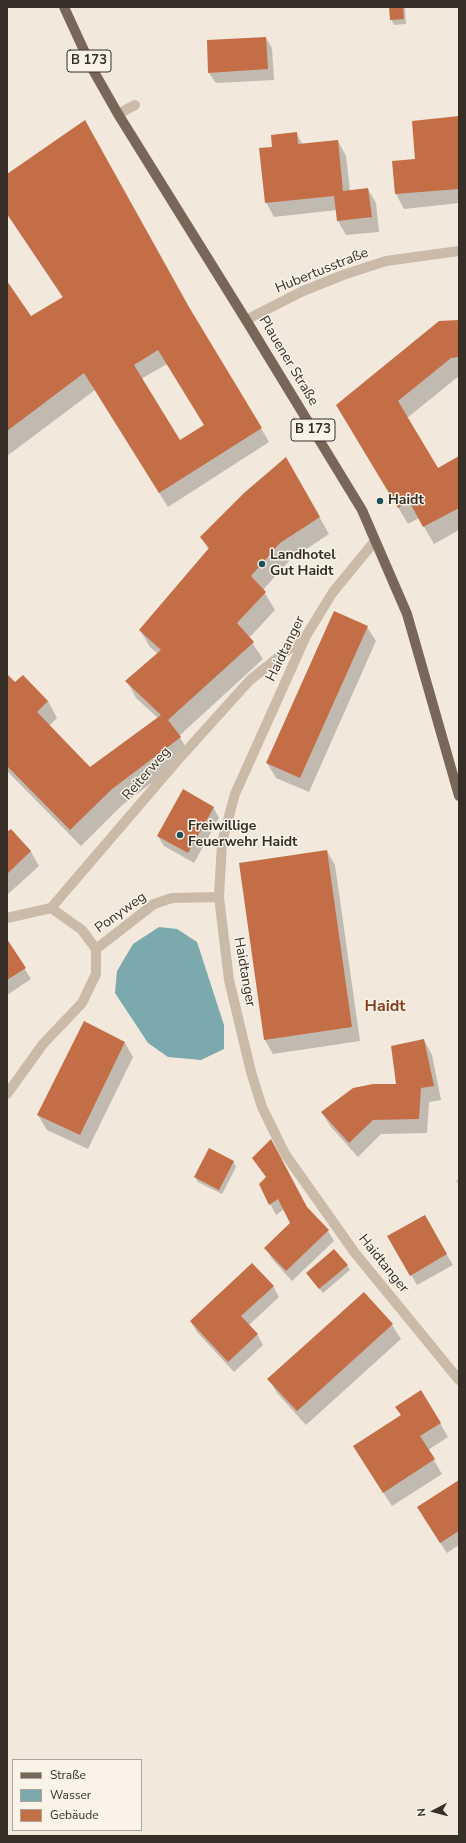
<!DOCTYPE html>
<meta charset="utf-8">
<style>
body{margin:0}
#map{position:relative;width:466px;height:1843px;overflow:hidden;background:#f2e9dc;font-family:"Nunito Sans",sans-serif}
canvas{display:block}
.frame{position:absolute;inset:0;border:8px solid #372e28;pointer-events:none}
.legend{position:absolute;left:12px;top:1759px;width:130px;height:72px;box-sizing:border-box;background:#f9f3e8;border:1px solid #aba49b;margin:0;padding:5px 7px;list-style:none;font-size:12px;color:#372e28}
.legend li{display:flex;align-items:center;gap:8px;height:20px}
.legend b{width:20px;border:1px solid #aba49b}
.north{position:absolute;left:414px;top:1791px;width:40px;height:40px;-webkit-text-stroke:3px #f9f3e8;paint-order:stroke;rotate:264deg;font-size:11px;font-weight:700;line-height:16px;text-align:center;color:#372e28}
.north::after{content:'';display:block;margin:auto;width:14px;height:18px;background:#372e28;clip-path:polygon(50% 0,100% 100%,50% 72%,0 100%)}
</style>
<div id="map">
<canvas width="466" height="1843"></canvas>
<div class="frame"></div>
<ul class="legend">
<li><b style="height:5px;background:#786659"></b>Straße</li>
<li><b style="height:11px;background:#7ba9ae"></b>Wasser</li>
<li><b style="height:11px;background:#c46e47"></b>Gebäude</li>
</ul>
<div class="north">N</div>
</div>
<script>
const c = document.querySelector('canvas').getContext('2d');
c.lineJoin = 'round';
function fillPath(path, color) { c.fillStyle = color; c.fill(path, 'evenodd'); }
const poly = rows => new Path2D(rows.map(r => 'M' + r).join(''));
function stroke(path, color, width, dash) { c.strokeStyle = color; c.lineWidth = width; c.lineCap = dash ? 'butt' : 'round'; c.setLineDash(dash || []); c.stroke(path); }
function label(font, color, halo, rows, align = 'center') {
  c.font = font + ' "Nunito Sans",sans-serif'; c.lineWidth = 3; c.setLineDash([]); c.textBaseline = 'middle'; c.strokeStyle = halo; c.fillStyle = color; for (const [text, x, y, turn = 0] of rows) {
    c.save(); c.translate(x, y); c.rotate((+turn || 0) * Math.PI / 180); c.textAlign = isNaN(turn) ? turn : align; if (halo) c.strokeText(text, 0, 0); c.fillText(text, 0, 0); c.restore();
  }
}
fillPath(poly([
 [159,927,177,929,197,942,224,1025,224,1049,201,1060,168,1057,148,1043,115,993,117,971,133,944]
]), '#7ba9ae');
fillPath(poly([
 [390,7,405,7,406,24,394,25,391,19],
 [266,38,272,48,274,80,216,83,209,73],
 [459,117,459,203,404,209,396,194,393,162,416,160],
 [296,133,303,145,338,141,346,156,350,191,368,189,376,203,379,232,346,235,338,221,337,210,274,217,266,202,274,148],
 [7,175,193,315,269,442,168,507,95,390,7,456,7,283,31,318,63,298,7,214],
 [167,364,205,426,179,441,141,379],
 [459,321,459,376,407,418,437,469,459,457,459,530,434,544,419,518,408,524,347,422],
 [286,459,329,534,290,560,263,590,275,610,249,638,263,659,179,736,190,754,121,806,81,846,7,771,7,676,15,684,48,701,57,718,49,726,90,768,158,718,136,698,127,681,158,654,150,647,140,630,209,550,201,537],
 [367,627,376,641,309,792,276,778,267,763],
 [213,807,219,818,194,863,164,846,158,836],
 [11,830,31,852,39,866,7,895,7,833],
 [327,851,335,865,360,1041,273,1054,265,1040,240,864],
 [7,941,31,979,7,995],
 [424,1040,432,1055,441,1100,429,1102,427,1133,381,1134,358,1157,331,1127,322,1113,398,1085],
 [125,1043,133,1057,88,1149,47,1130,38,1115],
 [253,1158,307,1209,328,1231,334,1241,292,1281,272,1259,266,1248,292,1223,284,1209,276,1215,260,1184,267,1178],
 [233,1161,236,1167,222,1194,198,1182,195,1177],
 [459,1179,459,1185,456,1181],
 [424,1216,453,1265,417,1285,389,1237],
 [347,1265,350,1270,323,1293,311,1278],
 [273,1286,279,1297,249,1325,257,1334,263,1345,234,1372,197,1332,191,1322],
 [364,1293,392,1325,401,1339,306,1425,277,1393,269,1379],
 [402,1416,440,1423,448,1437,428,1450,442,1474,392,1506,363,1461],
 [459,1481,459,1545,447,1553,424,1518]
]), '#0003');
fillPath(poly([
 [389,7,403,7,404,19,390,20],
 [266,37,268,69,208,73,207,40],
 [459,116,459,189,395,194,392,161,415,159,412,121],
 [85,120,189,307,262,428,159,493,84,373,7,431,7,281,31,316,63,297,7,214,7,174],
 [158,350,204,425,180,440,134,365],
 [297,132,298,144,338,140,343,191,368,188,372,217,337,221,334,196,265,203,259,148,272,147,271,135],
 [459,320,459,357,451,358,398,401,438,468,459,456,459,508,423,527,409,501,398,508,336,405,439,321],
 [286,457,320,517,280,543,251,576,266,592,237,623,254,642,168,720,181,737,112,789,70,830,7,766,7,674,15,682,23,675,48,701,37,712,90,767,161,715,125,681,161,650,139,630,209,548,200,537,244,493],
 [334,611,368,626,300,778,266,763],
 [183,789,214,807,188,853,157,836],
 [11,829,31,851,7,874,7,832],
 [327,850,352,1027,264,1040,239,863],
 [7,939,26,968,7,980],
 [84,1021,125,1042,80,1135,37,1115],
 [424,1039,434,1086,421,1088,419,1119,373,1120,349,1143,321,1112,353,1088,373,1084,396,1084,391,1046],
 [271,1139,307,1207,329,1230,286,1271,264,1248,290,1223,278,1199,269,1205,259,1184,266,1177,252,1158],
 [209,1148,234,1161,219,1190,194,1177],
 [425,1215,447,1254,410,1276,387,1236],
 [334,1249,348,1265,319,1289,306,1273],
 [252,1263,274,1286,241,1316,258,1334,228,1362,190,1321],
 [364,1292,393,1324,297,1411,267,1379],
 [421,1390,441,1423,420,1436,435,1459,383,1493,353,1446,401,1415,395,1407],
 [459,1480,459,1531,440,1543,417,1507]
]), '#c46e47');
stroke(poly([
 [118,114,135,105]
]), '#cabaa8', 10);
stroke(poly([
 [246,320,303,291,343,275,386,261,459,251],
 [375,541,333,592,306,636,235,794,222,842,219,897,229,980,251,1072,262,1107,285,1154,355,1253,459,1380],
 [51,908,82,930,96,949],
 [7,918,51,908,177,761,250,680,304,637],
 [7,1094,43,1044,82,1003,96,974,96,949,154,904,172,898,219,897]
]), '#cabaa8', 10);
stroke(poly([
 [64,7,93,70,118,114,246,320,362,510,407,614,459,796]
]), '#786659', 10);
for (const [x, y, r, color] of [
 [380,501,4,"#1e5058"],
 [262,564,4,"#1e5058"],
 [180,835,4,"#1e5058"]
]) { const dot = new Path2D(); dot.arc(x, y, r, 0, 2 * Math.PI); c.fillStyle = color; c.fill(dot); stroke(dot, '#f9f3e8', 1.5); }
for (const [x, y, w] of [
 [89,61,44],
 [313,430,44]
]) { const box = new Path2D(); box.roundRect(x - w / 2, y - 11, w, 22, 3); c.fillStyle = '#f9f3e8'; c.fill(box); stroke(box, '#372e28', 1); }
label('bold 13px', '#372e28', null, [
 ["B 173",89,61],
 ["B 173",313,430]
]);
label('14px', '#372e28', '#f9f3e8', [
 ["Hubertusstraße",322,271,-22],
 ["Plauener Straße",288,361,59],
 ["Haidtanger",286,649,-64],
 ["Reiterweg",147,774,-49],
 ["Ponyweg",121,913,-36],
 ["Haidtanger",244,972,80],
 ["Haidtanger",383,1264,51]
]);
label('bold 14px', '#372e28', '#f9f3e8', [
 ["Haidt",388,501],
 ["Landhotel",270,556],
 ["Gut Haidt",270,572],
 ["Freiwillige",188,827],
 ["Feuerwehr Haidt",188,843]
], 'left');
label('bold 16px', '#844022', '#f9f3e8', [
 ["Haidt",385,1007]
]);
</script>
